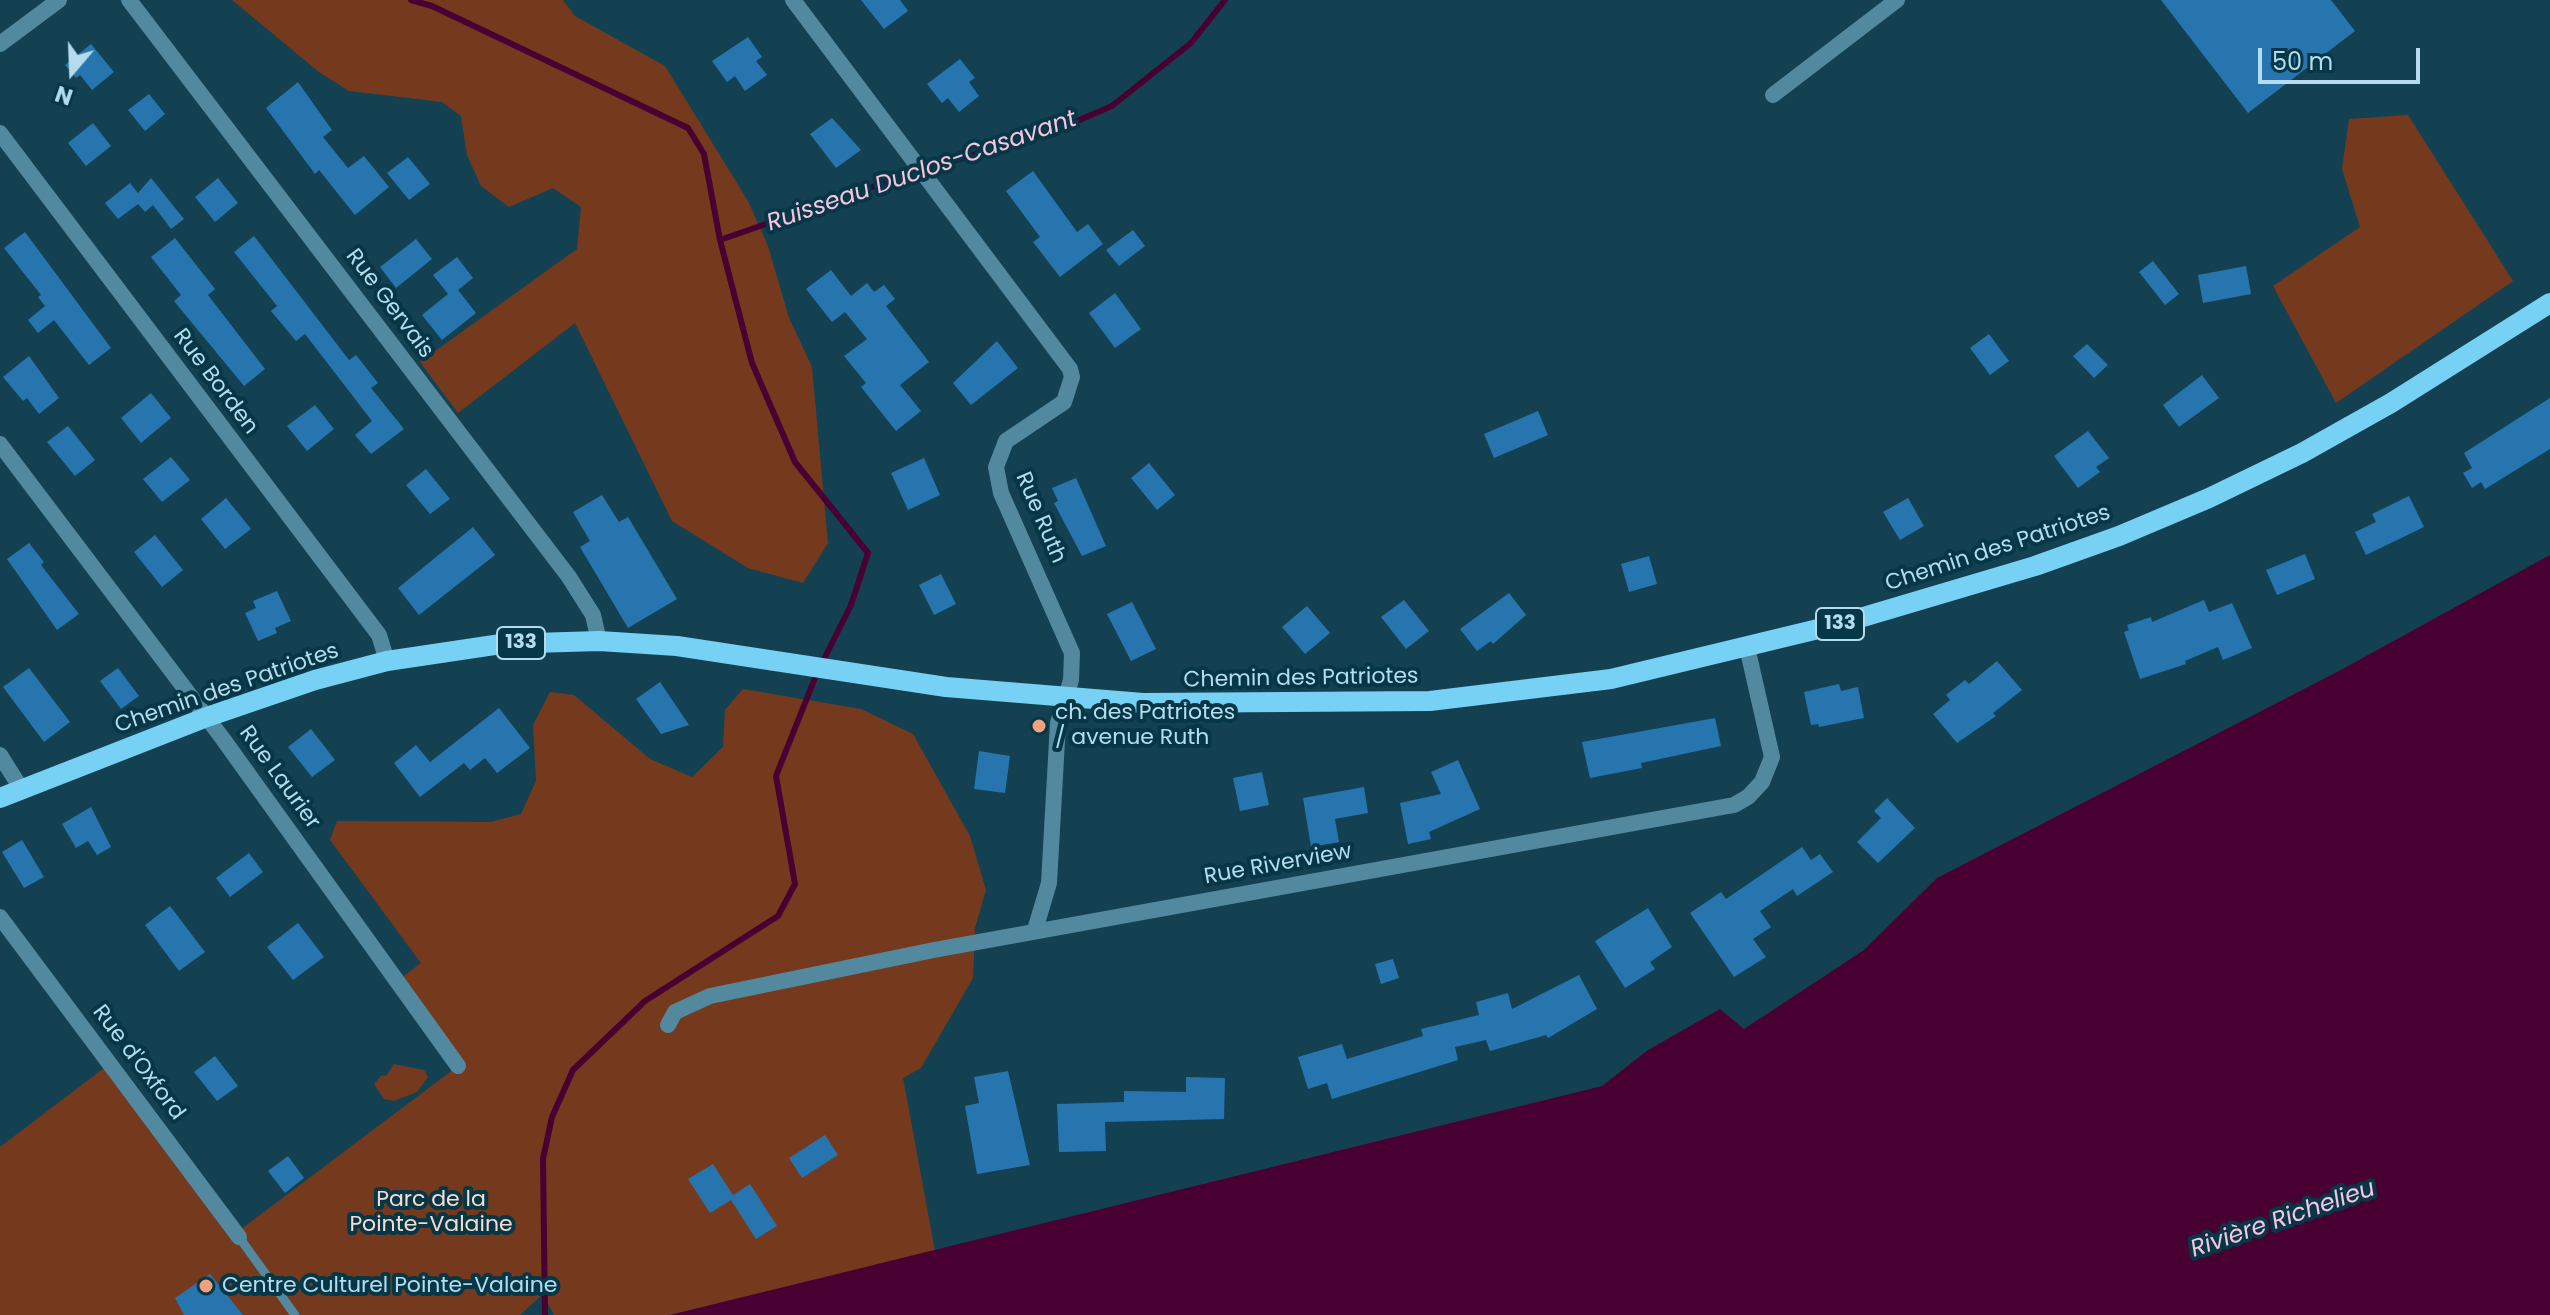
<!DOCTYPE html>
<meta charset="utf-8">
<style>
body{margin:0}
#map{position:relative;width:2550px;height:1315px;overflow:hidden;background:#144151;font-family:Poppins,sans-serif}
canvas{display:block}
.north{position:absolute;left:32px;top:32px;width:80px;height:80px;-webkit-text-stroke:6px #063746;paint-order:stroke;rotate:199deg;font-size:22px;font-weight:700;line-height:32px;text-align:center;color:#b5dcec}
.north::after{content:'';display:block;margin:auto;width:28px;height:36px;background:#b5dcec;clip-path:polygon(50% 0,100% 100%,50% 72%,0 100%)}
.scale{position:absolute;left:2258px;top:48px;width:162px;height:36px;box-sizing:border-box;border:4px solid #b5dcec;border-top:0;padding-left:10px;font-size:24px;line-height:28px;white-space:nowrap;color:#b5dcec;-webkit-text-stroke:6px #063746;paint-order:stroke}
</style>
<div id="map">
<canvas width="2550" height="1315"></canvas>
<div class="north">N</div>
<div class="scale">50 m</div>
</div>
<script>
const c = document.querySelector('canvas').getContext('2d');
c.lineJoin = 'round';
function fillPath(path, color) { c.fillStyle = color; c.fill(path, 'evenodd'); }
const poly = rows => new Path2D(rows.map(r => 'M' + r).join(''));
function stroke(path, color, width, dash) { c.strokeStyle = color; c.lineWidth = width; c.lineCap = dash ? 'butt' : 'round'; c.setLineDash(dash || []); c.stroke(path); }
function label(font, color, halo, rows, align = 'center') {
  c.font = font + ' Poppins,sans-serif'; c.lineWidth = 8; c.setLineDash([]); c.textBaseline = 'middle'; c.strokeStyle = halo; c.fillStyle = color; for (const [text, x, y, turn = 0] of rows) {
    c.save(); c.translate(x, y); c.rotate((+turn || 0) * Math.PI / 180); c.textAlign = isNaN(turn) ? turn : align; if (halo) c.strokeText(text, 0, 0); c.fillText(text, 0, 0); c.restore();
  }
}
fillPath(poly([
 [232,0,563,0,575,16,665,66,748,201,768,246,789,318,812,367,828,543,803,583,748,568,672,521,575,323,458,413,420,362,577,249,581,207,553,188,509,207,481,186,467,155,461,116,442,102,349,91,319,72],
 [2408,115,2513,281,2336,403,2273,286,2360,227,2342,169,2349,119],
 [743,689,861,709,913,734,970,836,986,890,975,928,973,978,921,1068,903,1078,935,1251,670,1315,554,1315,543,1294,520,1315,0,1315,0,1147,112,1062,236,1233,458,1066,397,981,421,963,330,840,337,821,491,822,521,814,536,781,533,725,550,692,574,695,650,759,692,777,723,747,725,710],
 [394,1064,424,1070,428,1077,417,1092,394,1101,384,1099,374,1084,382,1075,386,1076]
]), '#753a1d');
fillPath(poly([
 [2550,555,2550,1315,670,1315,1602,1086,1648,1050,1720,1009,1744,1029,1864,950,1937,878,2339,671]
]), '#480032');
stroke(poly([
 [411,0,432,6,688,128,704,154,720,240,752,363,795,462,868,553,851,605,822,663],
 [720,240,921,170,1049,133,1112,106,1191,43,1225,0],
 [545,1315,543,1159,552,1117,573,1070,645,1001,778,916,795,884,776,776,817,673]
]), '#480032', 6);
fillPath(poly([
 [861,0,900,0,908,11,884,29],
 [2161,0,2331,0,2355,31,2248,113],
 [748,37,762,57,756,61,767,75,745,91,735,76,727,82,712,61],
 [91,44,114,72,92,90,80,75,76,78,65,65],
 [960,59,975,78,969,82,979,96,959,112,948,98,942,103,927,84],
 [298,82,332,130,323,137,348,168,364,156,389,187,355,215,319,170,315,174,266,108],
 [149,94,165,114,145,131,128,110],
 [832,118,861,150,836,168,810,134],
 [93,123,111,146,86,166,68,143],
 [408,157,430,184,409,200,387,173],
 [1033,171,1077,232,1088,224,1103,244,1060,277,1033,242,1040,237,1006,191],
 [151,178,184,219,171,229,153,205,145,212,138,204,118,219,105,203,130,183,138,193],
 [218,178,238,203,215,222,195,197],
 [1133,230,1145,246,1119,266,1106,250],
 [25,232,111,348,89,365,54,320,38,333,28,320,45,306,38,297,41,295,4,248],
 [254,236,349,360,356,355,378,383,371,388,404,429,371,454,355,435,372,421,305,334,296,341,271,311,277,306,234,252],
 [175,238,215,289,208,295,265,369,244,386,174,301,181,295,151,257],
 [416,239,432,259,396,288,380,267],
 [457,257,473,278,458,290,476,313,442,340,422,315,448,294,433,275],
 [2153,261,2179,294,2165,305,2139,272],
 [2246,266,2251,294,2203,303,2198,275],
 [831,270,851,296,867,283,874,292,884,285,895,299,886,306,929,362,900,385,921,411,896,431,861,387,866,383,844,356,867,339,845,312,832,322,806,289],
 [1115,293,1141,329,1115,348,1089,313],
 [1989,334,2009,361,1990,375,1970,348],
 [997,341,1018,368,971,405,953,383],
 [2087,344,2108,365,2094,378,2073,356],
 [29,356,59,398,39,414,27,398,23,401,3,377],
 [2202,375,2219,398,2179,427,2163,405],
 [151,393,171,418,141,443,121,418],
 [2550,398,2550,449,2485,489,2481,482,2472,488,2463,473,2472,468,2464,453],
 [315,405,334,429,307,451,287,426],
 [1538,411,1548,435,1494,458,1484,434],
 [68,426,95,460,75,476,47,442],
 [2088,431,2109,458,2096,467,2100,472,2078,488,2054,456],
 [171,457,190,480,162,502,143,479],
 [924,458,940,495,908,510,891,473],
 [1149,463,1175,495,1157,510,1131,478],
 [426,469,450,499,430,514,406,485],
 [1076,478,1106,546,1082,556,1054,503,1058,501,1052,488],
 [602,495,619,522,628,517,677,599,628,628,580,547,590,541,573,512],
 [2409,496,2424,527,2366,555,2355,532,2376,522,2372,514],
 [226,498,251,529,225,549,201,519],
 [1908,498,1924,526,1900,540,1883,512],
 [473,527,495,555,419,615,398,588],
 [155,535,183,570,162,587,134,552],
 [29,543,44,562,41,565,79,614,57,630,7,559],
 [2305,554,2315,579,2277,595,2266,570],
 [1649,556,1657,584,1629,592,1621,564],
 [941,574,956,604,934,615,919,585],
 [277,591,291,621,275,628,277,633,258,641,245,613,256,608,253,601],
 [1509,593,1526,615,1493,644,1491,641,1477,651,1460,629],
 [1404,600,1429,631,1406,649,1381,617],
 [2204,600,2209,612,2232,603,2252,648,2223,660,2218,647,2185,661,2186,664,2140,679,2124,632,2129,630,2127,625,2151,617,2152,622],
 [1132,602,1156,649,1131,661,1107,614],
 [1307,606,1330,633,1305,654,1282,627],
 [1997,661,2022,690,1993,713,1996,716,1957,743,1933,714,1950,700,1946,695,1965,680,1969,684],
 [29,668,70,722,44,742,3,687],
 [118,668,139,696,121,709,100,681],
 [660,682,689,725,661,734,636,699],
 [1839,684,1841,691,1858,687,1864,718,1819,727,1818,724,1811,725,1804,692],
 [499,708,530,748,497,773,485,758,470,770,464,763,420,797,394,763,416,745,430,762],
 [1715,718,1721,746,1641,763,1642,768,1590,778,1582,742],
 [311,729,335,760,312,777,288,747],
 [979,751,1010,756,1005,793,974,789],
 [1458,760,1480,809,1429,832,1431,839,1408,844,1400,803,1441,794,1431,772],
 [1262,772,1269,805,1240,811,1233,778],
 [1364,787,1368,813,1335,819,1339,842,1311,847,1303,798],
 [1887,798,1915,828,1878,863,1857,842,1881,818,1874,811],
 [91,807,111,847,97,855,88,841,76,848,62,824],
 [22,840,44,877,24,888,2,852],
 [1802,847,1811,860,1820,854,1833,872,1797,896,1793,889,1760,911,1771,927,1753,939,1766,957,1734,977,1690,913,1721,892,1726,899],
 [249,853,263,872,230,897,216,878],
 [170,906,205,952,179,971,145,925],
 [1648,908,1672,947,1650,962,1655,969,1625,988,1595,941],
 [298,923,324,957,293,980,267,947],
 [1393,959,1399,978,1381,984,1375,964],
 [1579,975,1597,1009,1548,1038,1546,1035,1490,1051,1486,1040,1455,1047,1458,1060,1332,1099,1327,1083,1308,1089,1298,1057,1342,1044,1347,1059,1423,1036,1421,1029,1479,1015,1476,1002,1508,993,1512,1009],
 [215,1056,238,1086,217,1101,194,1072],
 [1008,1071,1030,1165,977,1174,965,1106,979,1103,974,1077],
 [1186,1077,1225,1078,1224,1119,1105,1122,1106,1151,1059,1152,1057,1104,1124,1102,1124,1091,1186,1092],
 [825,1135,838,1155,802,1178,789,1158],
 [288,1156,304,1178,285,1193,268,1171],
 [713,1164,733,1195,750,1184,777,1226,756,1239,731,1200,710,1213,688,1179],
 [210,1274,243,1315,184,1315,175,1298]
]), '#2775ae');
stroke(poly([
 [239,1237,295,1315]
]), '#53899e', 9);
stroke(poly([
 [129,0,569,577,593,615,599,641],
 [793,0,1070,369,1072,377,1064,402,1006,441,996,467,1001,493,1072,653,1071,680,1058,723,1049,883,1035,930],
 [0,44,59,0],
 [1773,95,1897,0],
 [0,133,379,635,387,661],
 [0,444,223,739,458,1066],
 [0,755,22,790],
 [0,917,239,1237],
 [668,1025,675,1012,710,996,934,950,1734,805,1748,797,1762,782,1772,757,1747,647]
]), '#53899e', 16);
stroke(poly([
 [0,798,207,717,315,680,387,661,501,644,599,641,677,646,946,687,1143,703,1430,701,1611,679,1843,623,2035,566,2119,536,2209,498,2302,453,2391,403,2550,303]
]), '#77d1f4', 20);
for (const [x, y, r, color] of [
 [1039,726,8,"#f1a17d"],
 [206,1286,8,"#f1a17d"]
]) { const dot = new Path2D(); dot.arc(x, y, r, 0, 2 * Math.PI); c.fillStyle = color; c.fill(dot); stroke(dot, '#063746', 3); }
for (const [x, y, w] of [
 [1840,624,48],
 [521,643,48]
]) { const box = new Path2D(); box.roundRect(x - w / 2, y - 16, w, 32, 6); c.fillStyle = '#063746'; c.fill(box); stroke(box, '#b5dcec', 2); }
label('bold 20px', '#b5dcec', null, [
 ["133",1840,624],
 ["133",521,643]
]);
label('22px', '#b5dcec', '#063746', [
 ["Rue Gervais",389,304,53],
 ["Rue Borden",215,382,53],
 ["Rue Ruth",1040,518,67],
 ["Chemin des Patriotes",1998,549,-18],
 ["Chemin des Patriotes",1301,679,-1],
 ["Chemin des Patriotes",227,689,-19],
 ["Rue Laurier",279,778,54],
 ["Rue Riverview",1278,865,-10],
 ["Rue d'Oxford",138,1063,53]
]);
label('22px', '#b5dcec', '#063746', [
 ["ch. des Patriotes",1055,713],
 ["/ avenue Ruth",1055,738],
 ["Centre Culturel Pointe-Valaine",222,1286]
], 'left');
label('22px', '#f7dbcf', '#063746', [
 ["Parc de la",431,1200],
 ["Pointe-Valaine",431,1225]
]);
label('italic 24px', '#f9c4e0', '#063746', [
 ["Ruisseau Duclos-Casavant",922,172,-19],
 ["Rivière Richelieu",2283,1220,-19]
]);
</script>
